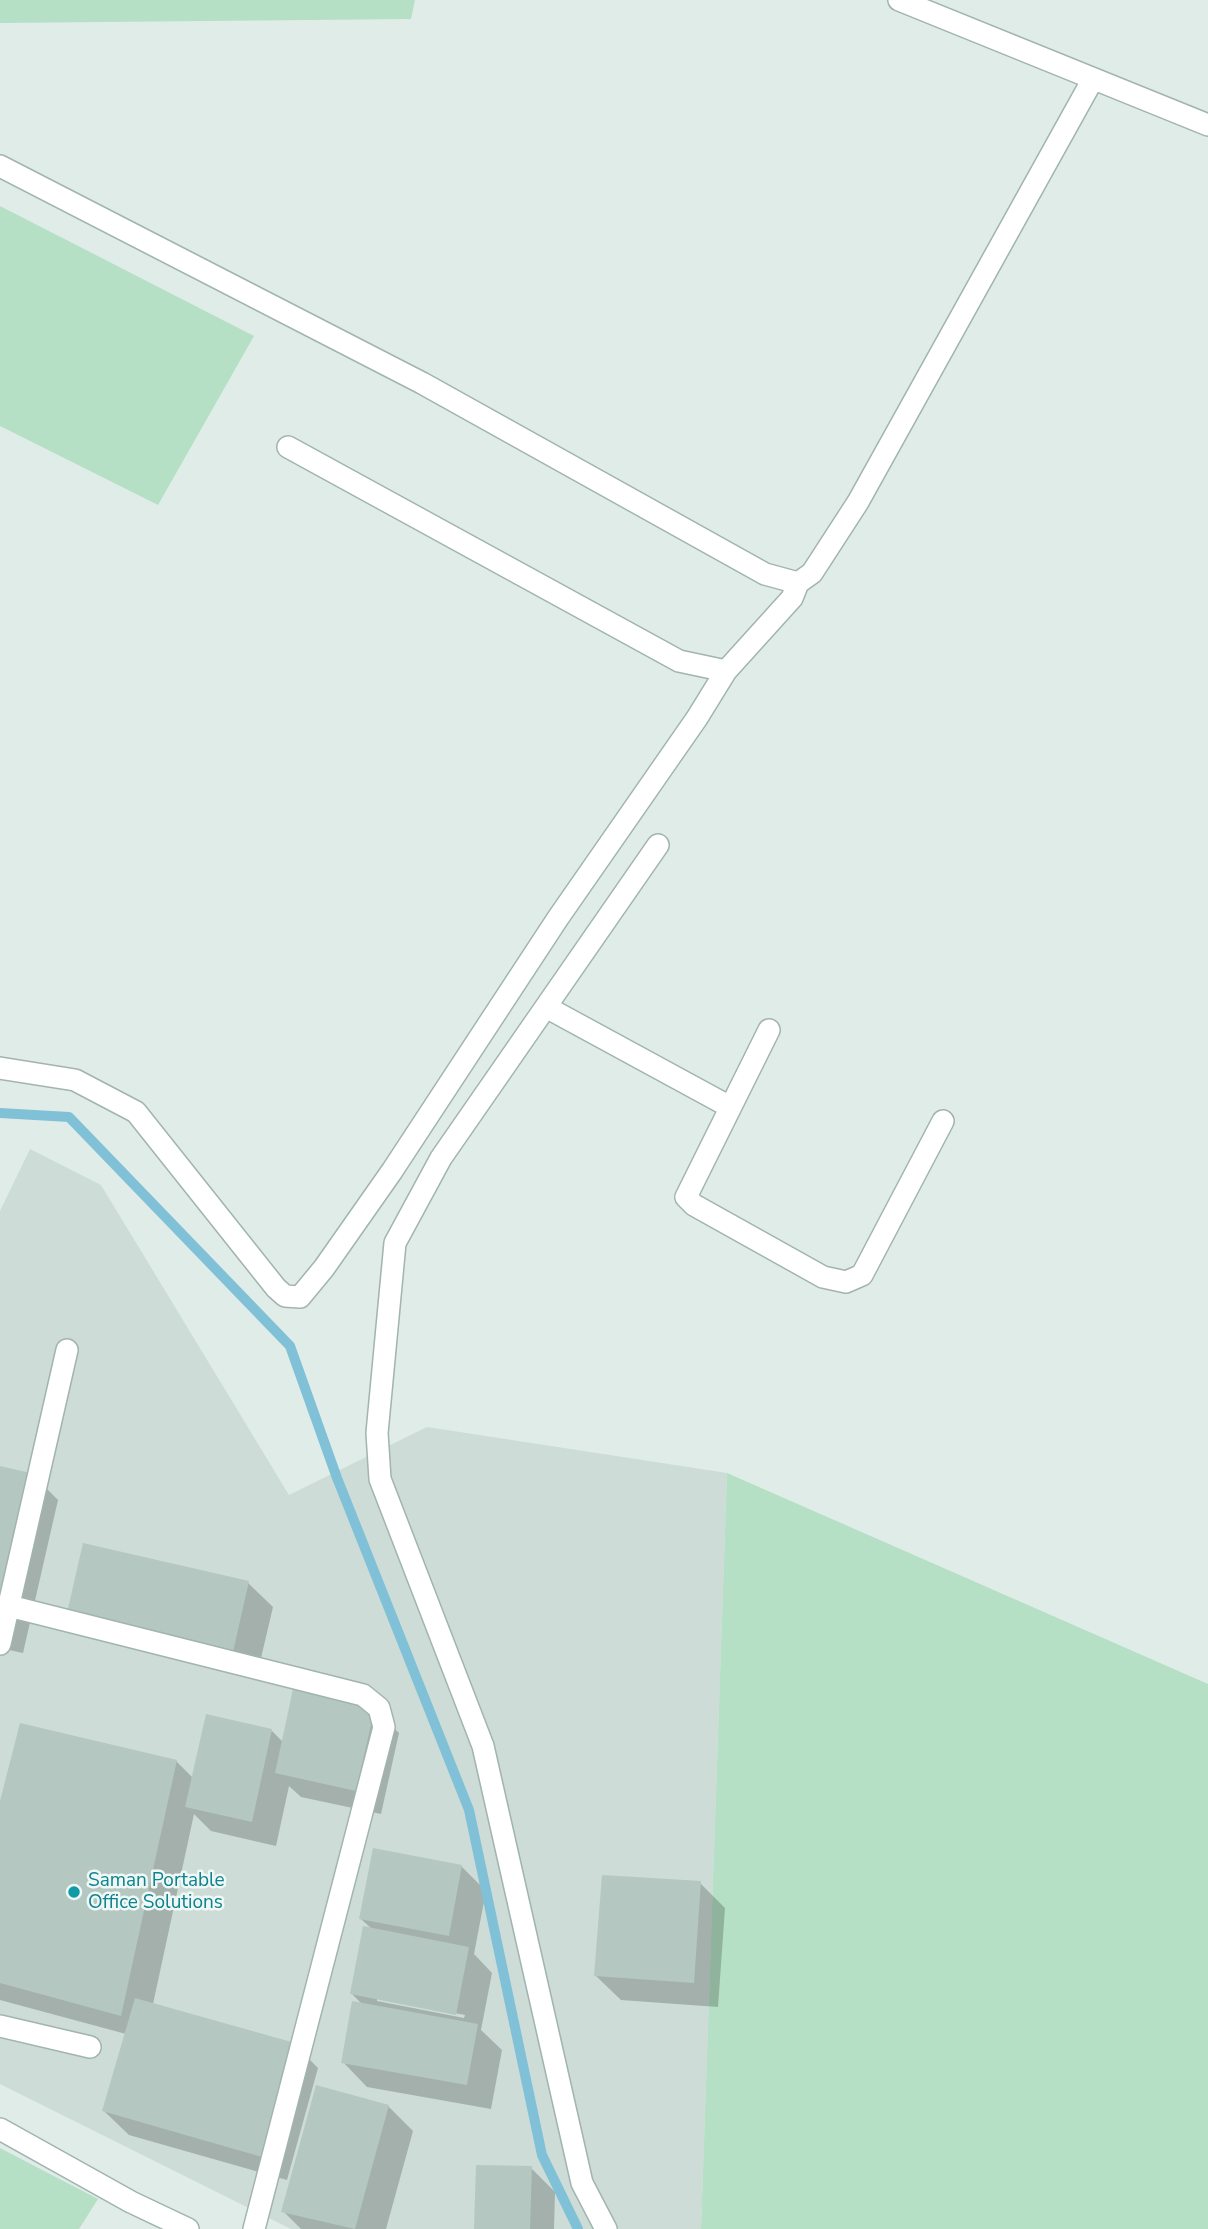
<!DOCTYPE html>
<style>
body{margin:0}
canvas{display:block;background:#dfece8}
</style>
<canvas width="1208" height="2229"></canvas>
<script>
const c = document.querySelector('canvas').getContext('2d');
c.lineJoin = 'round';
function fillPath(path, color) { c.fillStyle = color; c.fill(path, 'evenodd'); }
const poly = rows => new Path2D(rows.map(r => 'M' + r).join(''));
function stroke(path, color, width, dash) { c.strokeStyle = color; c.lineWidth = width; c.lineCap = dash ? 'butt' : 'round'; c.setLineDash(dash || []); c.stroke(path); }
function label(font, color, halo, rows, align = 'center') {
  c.font = font + ' "Nunito Sans",sans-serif'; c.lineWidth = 5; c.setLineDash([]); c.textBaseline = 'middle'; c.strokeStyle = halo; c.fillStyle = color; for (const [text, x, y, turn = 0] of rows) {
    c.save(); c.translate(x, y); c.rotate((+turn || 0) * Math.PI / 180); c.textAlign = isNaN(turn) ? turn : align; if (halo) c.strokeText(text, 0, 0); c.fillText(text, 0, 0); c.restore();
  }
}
fillPath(poly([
 [30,1149,101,1185,289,1495,427,1427,727,1473,701,2229,291,2229,0,2084,0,1211]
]), '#cddcd7');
fillPath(poly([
 [0,0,415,0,411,19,0,23],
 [0,206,254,336,158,505,0,426],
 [727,1473,1208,1684,1208,2229,701,2229],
 [0,2148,98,2199,79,2229,0,2229]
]), '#b5e0c5');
fillPath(poly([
 [0,1468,34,1476,58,1500,23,1653,0,1648],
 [248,1583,273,1607,257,1675,93,1637],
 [374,1709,399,1733,381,1814,301,1797,289,1786,276,1846,211,1831,194,1814,153,2004,294,2044,318,2068,287,2180,129,2135,104,2111,126,2034,0,2000,0,1808,176,1761,193,1778,272,1731,283,1742],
 [461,1866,486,1891,474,1954,492,1973,481,2030,502,2050,491,2109,367,2087,343,2062,363,2005,352,1994,373,1930,361,1919],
 [377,1998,465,2015,464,2018,377,2001],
 [700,1883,725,1908,718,2007,621,2000,596,1976],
 [388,2106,413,2131,386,2229,301,2229,283,2211],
 [531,2168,555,2192,554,2229,476,2229]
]), '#0003');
stroke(poly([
 [0,1113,69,1117,290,1346,337,1478,469,1810,542,2155,578,2229]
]), '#80c1d8', 10);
fillPath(poly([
 [0,1466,35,1474,0,1620],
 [83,1543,249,1581,233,1652,67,1613],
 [293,1689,375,1707,356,1791,275,1773],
 [206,1714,272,1729,252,1822,185,1807],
 [20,1723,177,1760,121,2016,0,1983,0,1801],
 [373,1848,462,1865,449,1936,359,1919],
 [602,1875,701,1881,694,1983,594,1976],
 [363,1926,469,1947,456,2015,350,1994],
 [135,1998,295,2043,262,2157,102,2111],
 [352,2001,478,2024,467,2085,341,2063],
 [316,2085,389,2105,355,2229,281,2212],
 [476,2165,532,2166,530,2229,474,2229]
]), '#b4c7c1');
const minor = poly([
 [899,0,1208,125],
 [0,166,422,383,765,574,798,583,812,573,858,502,1093,79],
 [288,447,679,661,726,671],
 [546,1007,730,1107],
 [769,1030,686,1197,694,1205,823,1277,846,1282,862,1275,943,1121],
 [0,1068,75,1080,136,1112,276,1288,285,1296,300,1297,324,1268,392,1171,558,918,697,718,726,671,792,598,798,583],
 [9,1606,363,1695,379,1708,384,1727,254,2229],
 [0,1644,67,1350],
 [0,2026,90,2047],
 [0,2129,131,2202,188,2229],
 [606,2229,582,2183,483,1746,380,1479,377,1433,395,1243,441,1158,658,845]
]);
stroke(minor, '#a1b4b0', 24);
stroke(minor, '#fff', 21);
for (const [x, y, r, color] of [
 [74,1892,7,"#0f9aa8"]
]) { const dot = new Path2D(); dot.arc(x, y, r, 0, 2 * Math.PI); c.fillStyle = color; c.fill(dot); stroke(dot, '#f0f8f5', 2.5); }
label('19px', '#0d838f', '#f0f8f5', [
 ["Saman Portable",88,1881],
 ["Office Solutions",88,1903]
], 'left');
</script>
